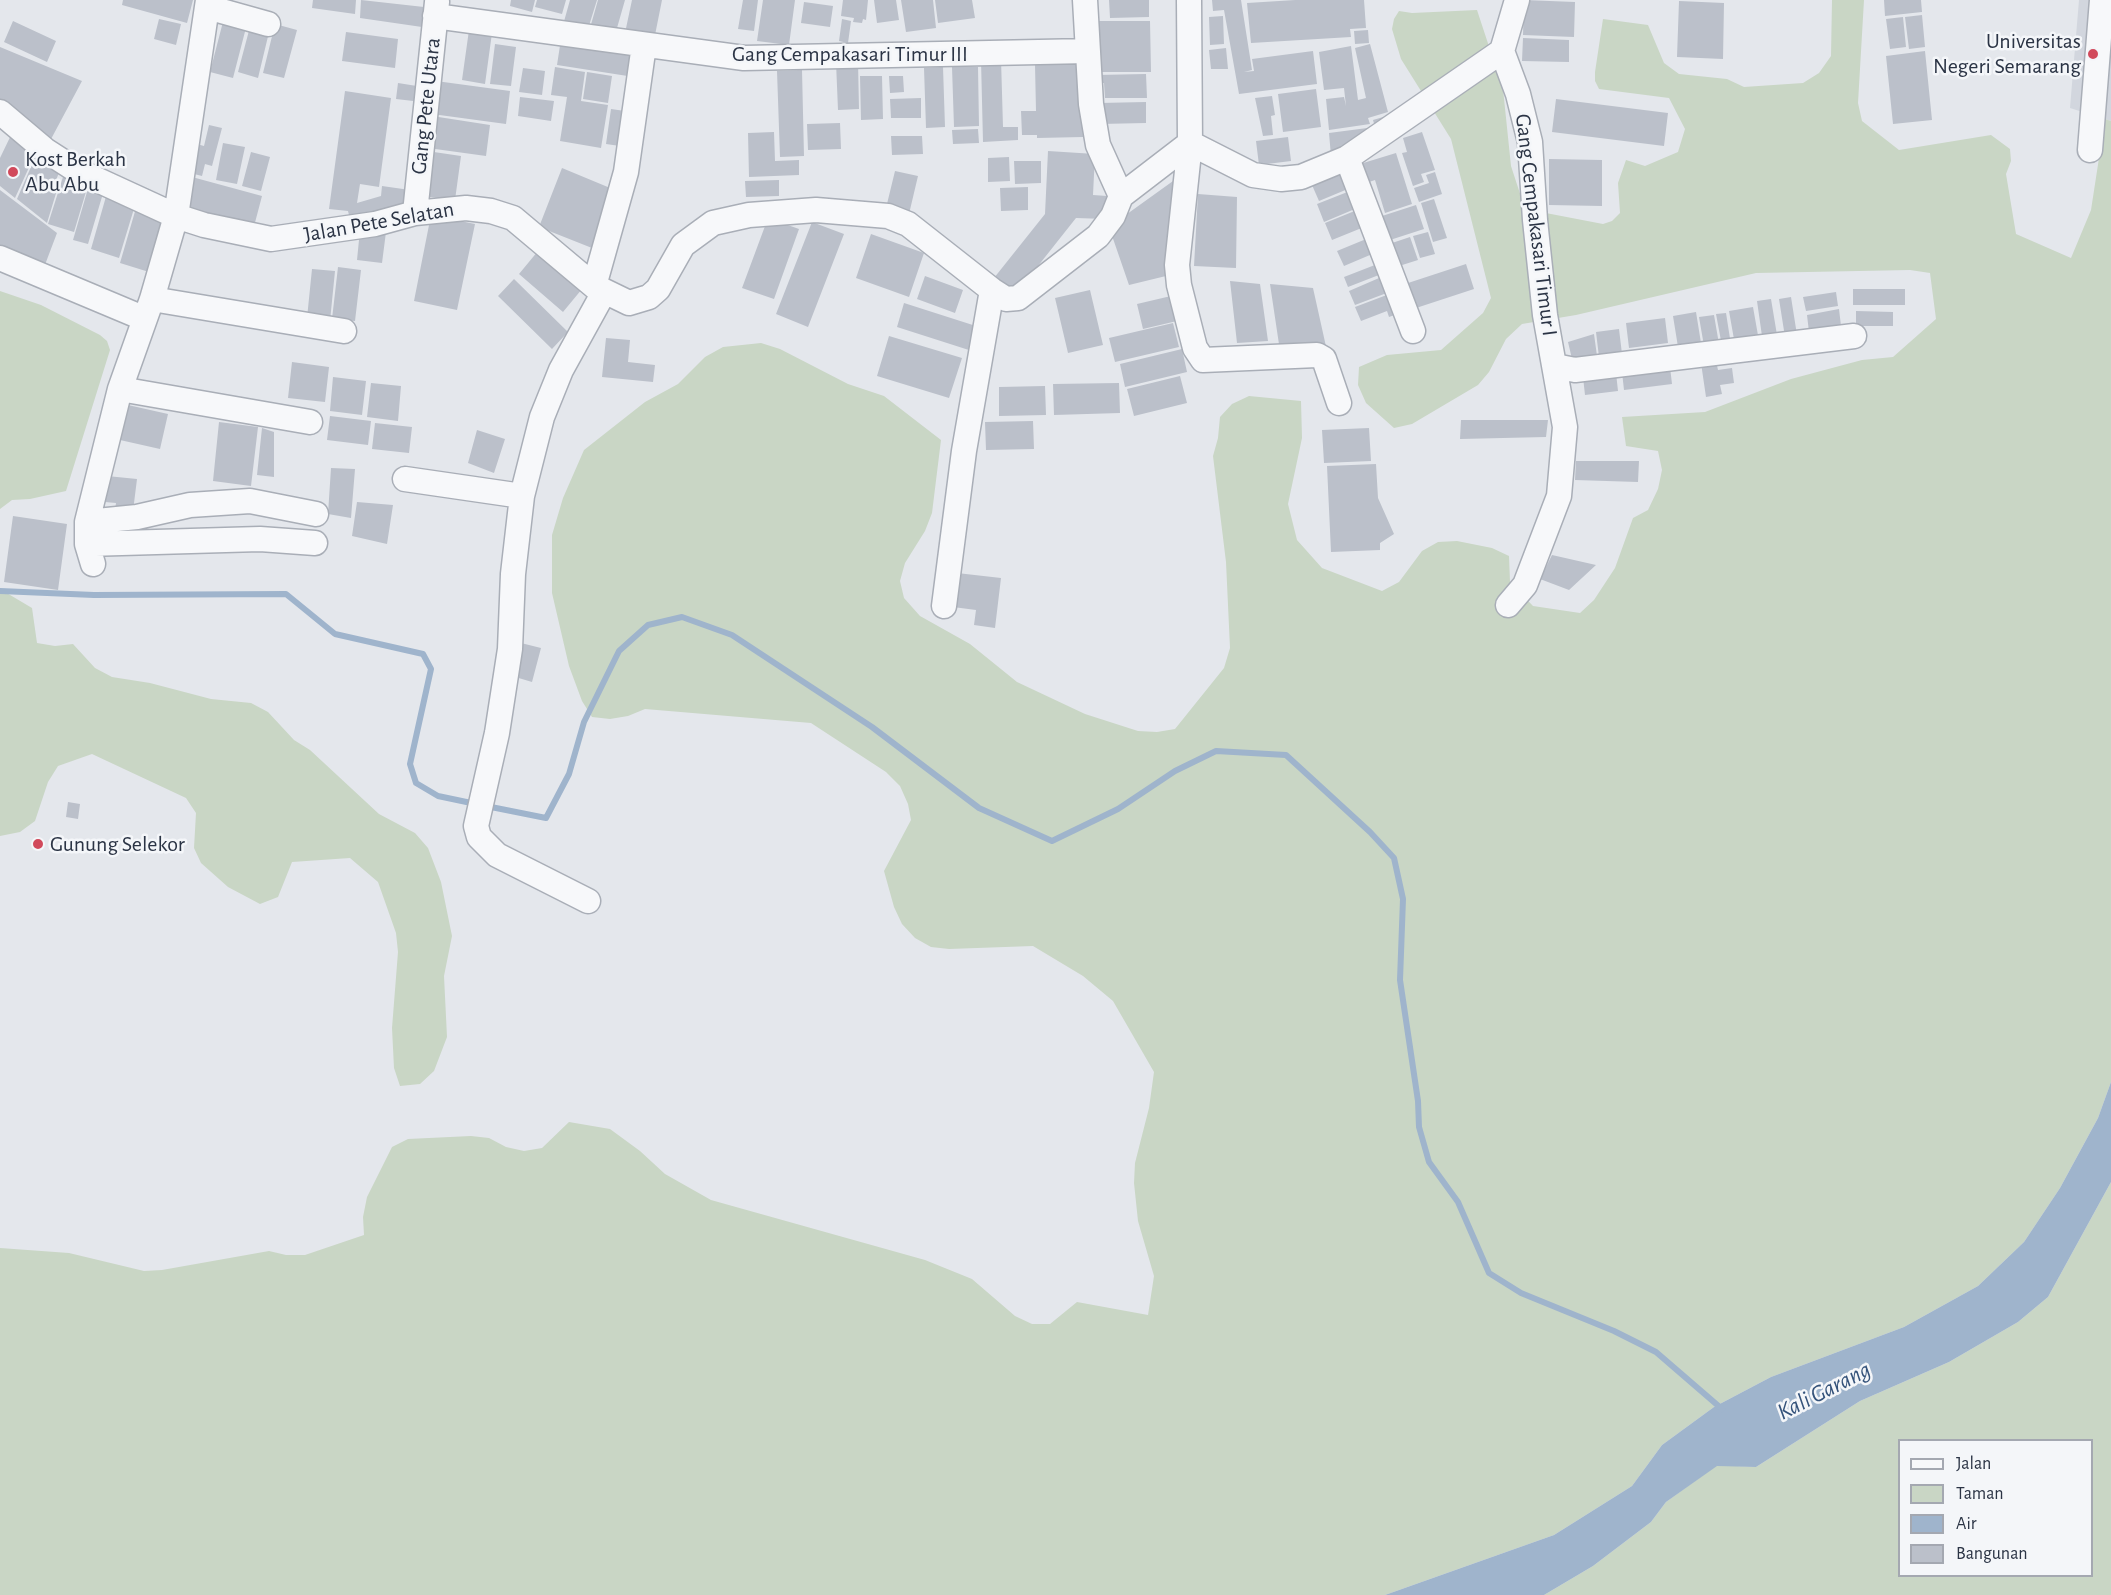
<!DOCTYPE html>
<style>
body{margin:0}
#map{position:relative;width:2111px;height:1595px;overflow:hidden;background:#e4e7ec;font-family:"Alegreya Sans",sans-serif}
canvas{display:block}
.legend{position:absolute;left:1898px;top:1439px;width:195px;height:138px;box-sizing:border-box;background:#f4f6f9;border:2px solid #a4a8b1;margin:0;padding:8px 10px;list-style:none;font-size:18px;color:#2b3445}
.legend li{display:flex;align-items:center;gap:12px;height:30px}
.legend b{width:30px;border:2px solid #a4a8b1}
</style>
<div id="map">
<canvas width="2111" height="1595"></canvas>
<ul class="legend">
<li><b style="height:8px;background:#f7f8fa"></b>Jalan</li>
<li><b style="height:16px;background:#c9d6c5"></b>Taman</li>
<li><b style="height:16px;background:#9fb4cc"></b>Air</li>
<li><b style="height:16px;background:#bbc0ca"></b>Bangunan</li>
</ul>
</div>
<script>
const c = document.querySelector('canvas').getContext('2d');
c.lineJoin = 'round';
function fillPath(path, color) { c.fillStyle = color; c.fill(path, 'evenodd'); }
const poly = rows => new Path2D(rows.map(r => 'M' + r).join(''));
function stroke(path, color, width, dash) { c.strokeStyle = color; c.lineWidth = width; c.lineCap = dash ? 'butt' : 'round'; c.setLineDash(dash || []); c.stroke(path); }
function label(font, color, halo, rows, align = 'center') {
  c.font = font + ' "Alegreya Sans",sans-serif'; c.lineWidth = 5; c.setLineDash([]); c.textBaseline = 'middle'; c.strokeStyle = halo; c.fillStyle = color; for (const [text, x, y, turn = 0] of rows) {
    c.save(); c.translate(x, y); c.rotate((+turn || 0) * Math.PI / 180); c.textAlign = isNaN(turn) ? turn : align; if (halo) c.strokeText(text, 0, 0); c.fillText(text, 0, 0); c.restore();
  }
}
fillPath(poly([
 [2079,0,2111,0,2111,121,2070,108]
]), '#d2d6de');
fillPath(poly([
 [1832,0,1864,0,1858,103,1862,121,1899,150,1991,135,2010,149,2011,161,2006,174,2016,234,2071,258,2091,210,2105,119,2111,121,2111,1082,2098,1118,2060,1188,2024,1242,1978,1286,1904,1327,1771,1377,1714,1407,1662,1445,1632,1486,1554,1535,1385,1595,0,1595,0,1248,69,1253,144,1271,162,1270,269,1251,286,1255,305,1255,364,1235,363,1217,367,1197,392,1147,408,1139,471,1136,489,1138,506,1147,524,1151,542,1148,569,1122,610,1129,640,1151,665,1174,711,1200,925,1260,972,1279,1015,1316,1032,1324,1050,1324,1077,1302,1148,1315,1154,1276,1138,1221,1134,1183,1135,1163,1149,1108,1154,1072,1113,1001,1083,976,1033,946,949,949,931,947,915,938,902,924,894,907,884,871,911,820,908,804,900,786,886,772,811,723,645,709,628,716,610,719,592,717,582,701,569,666,552,593,552,535,563,498,584,450,645,402,678,384,705,357,723,347,761,343,780,349,848,384,884,396,941,440,932,513,925,531,905,563,900,581,904,598,920,616,970,644,1017,682,1085,714,1138,731,1157,732,1175,729,1224,668,1230,648,1226,562,1213,456,1218,438,1220,417,1232,404,1249,396,1301,401,1302,438,1288,504,1297,540,1322,568,1382,591,1399,582,1422,551,1438,542,1457,541,1492,548,1509,556,1510,582,1533,606,1580,613,1594,600,1615,568,1633,518,1648,510,1658,489,1662,470,1658,451,1626,446,1622,417,1705,412,1791,379,1862,360,1893,357,1936,319,1930,273,1910,270,1756,273,1576,315,1522,324,1506,339,1489,372,1478,385,1412,424,1394,428,1366,403,1358,385,1359,367,1387,355,1441,350,1483,313,1491,298,1451,139,1401,59,1392,29,1394,19,1399,11,1412,13,1477,10,1503,89,1511,166,1525,209,1603,224,1612,221,1620,213,1618,183,1626,160,1645,166,1678,152,1685,129,1669,98,1599,89,1595,81,1595,72,1603,19,1648,25,1664,63,1679,74,1727,79,1744,87,1803,83,1819,73,1831,56],
 [0,291,41,305,100,335,107,341,110,350,66,491,30,499,12,500,0,509],
 [0,589,32,608,37,643,55,646,73,644,95,668,112,677,150,683,211,699,251,703,268,712,294,740,310,750,379,814,415,833,428,848,441,882,452,936,444,976,447,1037,434,1071,420,1084,400,1086,394,1068,392,1028,398,952,396,933,378,882,350,858,292,862,278,897,260,904,228,887,201,863,194,848,196,813,186,798,92,754,58,766,48,782,35,821,20,832,0,836],
 [2111,1182,2111,1595,1544,1595,1593,1566,1651,1522,1666,1502,1717,1465,1756,1467,1860,1401,1949,1362,2018,1322,2048,1297],
 [1900,1440,2092,1440,2092,1576,1900,1576]
]), '#c9d6c5');
fillPath(poly([
 [2111,1082,2111,1182,2048,1297,2018,1322,1949,1362,1860,1401,1756,1467,1717,1466,1666,1502,1651,1522,1593,1566,1544,1595,1385,1595,1554,1535,1632,1486,1662,1445,1714,1407,1771,1377,1904,1327,1978,1286,2024,1242,2060,1188,2098,1118]
]), '#9fb4cc');
stroke(poly([
 [0,591,94,595,286,594,335,634,423,654,431,669,410,764,416,783,438,796,476,804],
 [486,806,546,818,569,774,584,722,619,651,648,625,682,617,732,635,872,727,979,808,1052,841,1118,809,1175,771,1216,751,1286,755,1370,832,1394,858,1403,899,1400,980,1418,1101,1419,1127,1429,1162,1458,1202,1489,1273,1521,1293,1614,1331,1656,1352,1722,1409]
]), '#9fb4cc', 6);
fillPath(poly([
 [123,0,193,0,187,23,122,5],
 [313,0,356,0,355,14,312,8],
 [361,0,424,7,422,27,360,18],
 [511,0,535,0,532,12,510,6],
 [537,0,566,0,562,14,535,7],
 [570,0,597,0,587,32,563,25],
 [598,0,625,0,615,35,590,28],
 [632,0,662,0,654,40,625,33],
 [743,0,758,0,754,31,738,29],
 [763,0,795,0,789,45,757,41],
 [843,0,868,0,866,20,863,19,862,23,853,22,854,18,841,16],
 [874,0,896,0,899,20,877,23],
 [901,0,933,0,936,28,906,32],
 [935,0,972,0,975,18,938,23],
 [1109,0,1149,0,1149,17,1110,18],
 [1212,0,1241,0,1252,70,1244,72,1254,71,1252,59,1313,51,1317,84,1239,94,1224,10,1213,11],
 [1295,0,1364,0,1366,28,1350,29,1351,37,1251,43,1247,3],
 [1524,0,1575,2,1574,37,1523,35],
 [1884,0,1921,0,1922,12,1885,16],
 [1679,1,1724,3,1723,59,1677,57],
 [804,2,833,6,830,27,801,23],
 [225,14,248,20,233,78,210,72],
 [1922,15,1925,47,1909,49,1905,17],
 [1223,16,1224,44,1210,45,1209,17],
 [1903,17,1906,47,1890,49,1886,19],
 [159,19,181,24,176,45,154,39],
 [842,19,851,21,848,43,839,41],
 [13,21,56,41,47,62,4,42],
 [1096,21,1150,21,1151,72,1097,72],
 [251,23,270,28,258,78,238,72],
 [275,24,297,30,284,78,263,73],
 [469,30,492,33,485,84,462,80],
 [1368,30,1369,43,1355,44,1354,31],
 [346,32,398,39,395,68,342,61],
 [1523,38,1569,40,1569,62,1522,61],
 [561,39,638,51,634,77,557,65],
 [495,44,516,47,511,86,490,84],
 [1370,44,1388,112,1368,118,1370,124,1329,130,1326,99,1344,97,1346,106,1344,88,1324,90,1319,52,1351,46,1358,100,1366,98,1355,48],
 [0,47,82,81,50,141,0,105],
 [1226,48,1228,69,1211,69,1209,50],
 [1925,51,1932,120,1893,124,1886,56],
 [1001,59,1003,127,1018,127,1018,140,983,142,981,60],
 [858,61,859,109,838,110,836,62],
 [1081,64,1083,137,1037,138,1037,135,1022,135,1021,111,1036,111,1035,65],
 [555,67,585,72,581,101,608,105,601,148,560,141,567,97,551,95],
 [943,67,945,127,926,128,924,68],
 [952,67,978,67,979,126,954,127],
 [523,68,545,71,542,95,519,92],
 [802,70,804,156,780,157,777,71],
 [587,72,612,76,608,103,583,99],
 [1146,74,1147,98,1105,98,1104,83,1096,83,1096,75],
 [860,76,882,76,883,119,861,120],
 [889,76,903,76,904,92,890,93],
 [436,81,510,91,506,124,432,114],
 [398,83,423,87,422,102,396,99],
 [1316,89,1321,127,1283,132,1278,94],
 [345,91,391,98,379,187,360,184,357,203,381,196,382,186,410,190,408,208,351,223,348,211,329,209],
 [1272,96,1275,115,1271,116,1273,135,1263,136,1255,98],
 [520,97,554,101,551,121,518,116],
 [921,98,921,118,891,118,890,99],
 [1556,99,1668,113,1664,146,1552,132],
 [1146,102,1146,123,1100,124,1099,103],
 [611,109,632,112,627,147,606,144],
 [1390,115,1373,138,1341,146,1342,155,1331,156,1329,133,1375,127,1373,120],
 [432,116,490,125,486,156,428,148],
 [840,123,841,149,808,150,807,124],
 [209,125,222,128,212,166,205,164,202,176,186,172,193,143,204,146],
 [978,129,979,143,953,144,952,130],
 [13,131,37,150,15,198,0,186,0,158],
 [774,132,775,161,799,160,799,175,749,177,748,133],
 [1422,132,1435,170,1421,174,1424,182,1413,186,1402,153,1407,152,1403,138],
 [891,136,922,136,923,154,892,155],
 [1288,137,1291,161,1259,165,1256,141],
 [223,143,245,147,237,184,216,180],
 [427,151,461,156,455,200,422,196],
 [1048,151,1095,154,1093,195,1107,196,1105,219,1076,218,1015,295,994,278,1045,214],
 [251,152,270,157,261,191,242,186],
 [37,153,60,170,53,188,57,190,47,223,17,199],
 [1396,153,1412,204,1385,213,1375,180,1366,183,1360,164],
 [1009,157,1010,181,988,182,988,158],
 [1549,159,1602,160,1602,206,1549,205],
 [1014,161,1041,161,1041,183,1015,184],
 [562,168,615,190,592,248,539,227],
 [1349,170,1355,186,1319,201,1312,185],
 [895,171,918,176,909,214,886,208],
 [1435,172,1442,194,1419,202,1414,188,1429,183,1426,175],
 [1180,176,1166,276,1129,285,1109,227],
 [63,177,88,185,74,232,48,224],
 [192,177,262,196,252,234,182,216],
 [779,180,779,196,746,197,745,181],
 [89,185,104,190,88,244,73,240],
 [1028,187,1028,210,1001,211,1000,188],
 [1355,189,1362,206,1324,222,1317,204],
 [0,190,57,233,43,270,0,254],
 [107,193,136,202,119,258,91,249],
 [1198,194,1237,197,1236,268,1194,266],
 [1434,199,1447,238,1433,242,1421,203],
 [1416,205,1424,229,1390,240,1382,216],
 [136,208,165,216,149,272,120,263],
 [1362,208,1369,225,1332,240,1325,223],
 [431,215,475,224,457,310,414,301],
 [768,218,799,229,774,299,742,288],
 [812,222,844,234,808,327,776,314],
 [360,230,386,232,382,263,357,260],
 [1428,232,1435,254,1420,258,1413,236],
 [871,234,924,253,909,297,856,278],
 [1371,237,1377,252,1344,266,1337,251],
 [1410,237,1418,260,1399,266,1392,243],
 [538,251,582,289,563,312,519,274],
 [1380,263,1384,273,1348,287,1344,277],
 [1466,264,1474,289,1413,309,1405,284],
 [338,267,361,270,355,321,332,319],
 [312,269,335,271,330,321,307,318],
 [1386,275,1392,291,1355,305,1349,291],
 [925,276,963,290,955,313,917,299],
 [514,279,568,332,552,349,498,296],
 [1230,281,1260,284,1268,341,1237,343],
 [1270,284,1313,288,1327,351,1280,351],
 [1853,289,1905,289,1905,305,1853,305],
 [1090,290,1103,345,1068,353,1055,298],
 [1836,292,1838,306,1806,311,1803,297],
 [1392,293,1400,313,1389,317,1387,311,1361,321,1355,307],
 [1171,296,1177,321,1143,329,1137,304],
 [1791,297,1797,335,1785,337,1779,299],
 [1771,299,1778,341,1763,343,1757,301],
 [904,303,979,327,972,351,897,327],
 [1753,307,1759,341,1735,345,1729,311],
 [1839,309,1841,326,1809,332,1807,315],
 [1856,311,1893,312,1893,326,1856,326],
 [1696,312,1701,343,1678,347,1673,316],
 [1726,313,1731,345,1722,346,1716,314],
 [1714,315,1719,344,1704,346,1699,317],
 [1665,318,1668,343,1629,348,1626,323],
 [1173,323,1179,347,1115,362,1109,338],
 [1619,329,1622,354,1599,357,1596,332],
 [1594,334,1597,356,1572,359,1568,342],
 [889,336,962,358,949,398,877,376],
 [606,338,630,340,628,362,655,365,653,382,602,377],
 [1182,349,1187,372,1125,387,1120,364],
 [1716,361,1718,370,1732,368,1734,383,1720,385,1722,394,1706,397,1701,363],
 [292,362,329,367,325,402,288,398],
 [1670,367,1672,384,1624,390,1622,372],
 [1616,373,1618,391,1585,395,1583,377],
 [1180,376,1187,403,1134,416,1127,389],
 [333,377,366,381,362,415,330,411],
 [371,383,401,386,398,421,367,417],
 [1119,383,1120,413,1054,415,1053,384],
 [1045,386,1046,415,999,416,999,387],
 [128,405,168,414,160,449,120,440],
 [330,416,371,421,368,445,327,440],
 [1461,420,1548,420,1546,437,1460,439],
 [1033,421,1034,449,986,450,985,422],
 [219,422,258,427,251,486,213,481],
 [375,423,412,427,409,453,372,449],
 [262,428,274,432,274,477,257,475],
 [1369,428,1371,461,1324,463,1322,430],
 [477,430,505,439,494,473,468,463],
 [1576,461,1639,461,1638,482,1575,480],
 [1376,464,1378,498,1394,534,1380,543,1380,550,1331,552,1327,466],
 [331,468,355,469,351,518,328,514],
 [107,476,137,479,133,511,115,510,116,503,105,502],
 [357,502,393,505,387,544,352,536],
 [13,516,67,524,58,590,4,582],
 [1552,555,1596,565,1569,590,1540,579],
 [957,573,1001,578,995,628,974,625,976,610,953,607],
 [521,643,541,648,532,682,512,676],
 [68,802,80,804,78,819,66,817]
]), '#bbc0ca');
const minor = poly([
 [1085,0,1091,104,1098,145,1121,196],
 [1189,0,1190,143,1177,265,1179,285,1195,348,1203,360,1317,355,1324,359,1339,403],
 [207,7,268,24],
 [435,16,744,58,1088,51],
 [1502,51,1518,94,1530,142,1535,220,1545,315,1565,427,1559,496,1525,585,1508,605],
 [0,112,45,150,76,170,176,216,204,225,271,239,375,224,415,213,466,208,491,211,513,218,594,286,629,303,649,297,658,289,683,245,713,223,749,215,816,210,888,216,908,224,992,290,1006,299,1018,298,1098,236,1113,216,1121,196],
 [2090,150,2102,0],
 [1347,158,1413,331],
 [1121,196,1190,143,1253,175,1281,179,1301,177,1347,158,1502,51,1517,0],
 [415,213,437,2],
 [0,258,143,318],
 [594,286,626,172,644,45],
 [152,299,344,331],
 [1555,366,1575,370,1854,336],
 [120,389,310,422],
 [405,479,522,496],
 [87,522,137,517,190,505,250,501,316,514],
 [87,544,260,539,315,543],
 [93,564,87,544,87,522,120,389,152,299,176,216,208,0],
 [944,606,964,451,992,290],
 [588,901,497,855,479,837,476,826,497,733,510,649,513,574,522,496,542,417,561,370,604,292]
]);
stroke(minor, '#a9aeb7', 27);
stroke(minor, '#f7f8fa', 24);
for (const [x, y, r, color] of [
 [2093,54,6,"#d1495b"],
 [13,172,6,"#d1495b"],
 [38,844,6,"#d1495b"]
]) { const dot = new Path2D(); dot.arc(x, y, r, 0, 2 * Math.PI); c.fillStyle = color; c.fill(dot); stroke(dot, '#f4f6f9', 2); }
label('22px', '#2b3445', '#f4f6f9', [
 ["Universitas",2081,41,"right"],
 ["Negeri Semarang",2081,66,"right"],
 ["Kost Berkah",25,159],
 ["Abu Abu",25,184],
 ["Gunung Selekor",50,844]
], 'left');
label('22px', '#2b3445', '#f4f6f9', [
 ["Gang Cempakasari Timur III",850,54],
 ["Gang Pete Utara",426,106,-84],
 ["Jalan Pete Selatan",379,222,-10],
 ["Gang Cempakasari Timur I",1536,225,83]
]);
label('italic 24px', '#34527a', '#f4f6f9', [
 ["Kali Garang",1824,1391,-27]
]);
</script>
